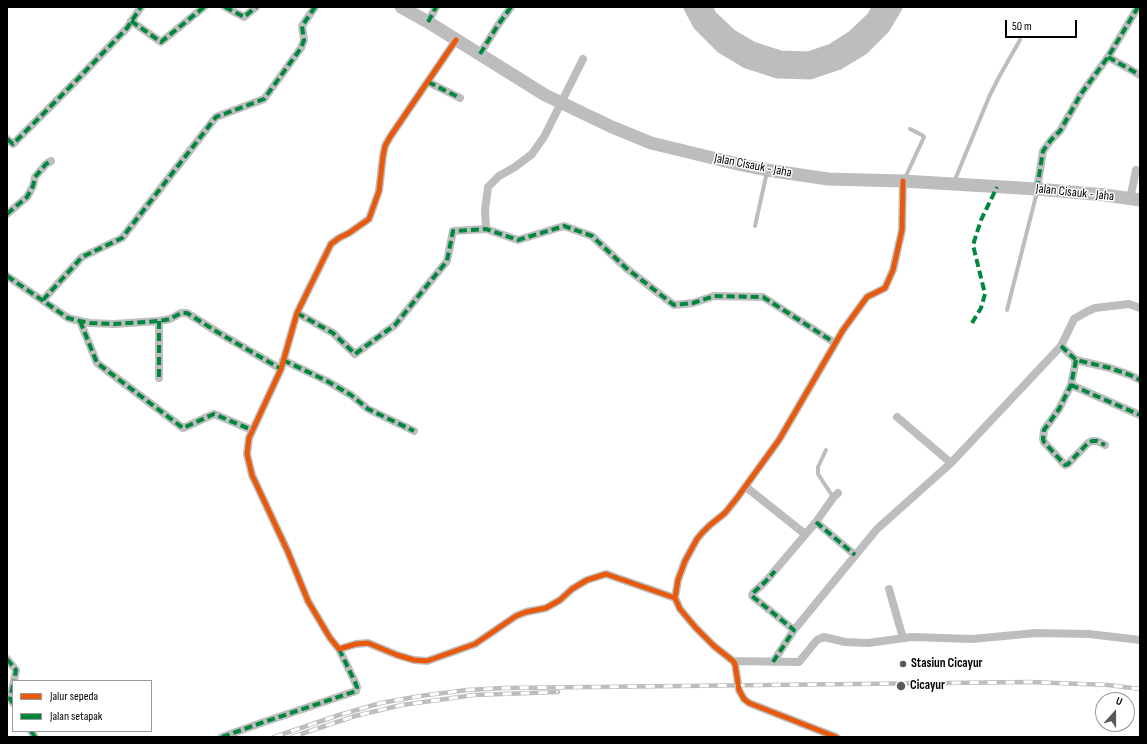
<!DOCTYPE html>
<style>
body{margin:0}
#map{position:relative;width:1147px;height:744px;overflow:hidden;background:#fff;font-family:"Sofia Sans Condensed",sans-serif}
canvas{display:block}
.frame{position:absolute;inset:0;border:8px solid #000;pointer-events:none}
.legend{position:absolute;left:12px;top:680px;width:140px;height:52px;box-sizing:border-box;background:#fff;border:1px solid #999;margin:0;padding:5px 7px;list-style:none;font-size:12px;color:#000}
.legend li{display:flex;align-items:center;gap:8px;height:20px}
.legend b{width:20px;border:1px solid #999}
.north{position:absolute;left:1095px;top:692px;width:40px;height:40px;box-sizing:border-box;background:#fff;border:1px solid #999;border-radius:50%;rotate:21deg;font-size:11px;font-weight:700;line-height:16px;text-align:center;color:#000}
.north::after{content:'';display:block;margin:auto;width:14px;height:18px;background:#595959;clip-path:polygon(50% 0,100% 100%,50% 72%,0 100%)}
.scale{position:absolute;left:1005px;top:20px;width:72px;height:18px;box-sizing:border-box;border:2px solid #000;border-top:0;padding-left:5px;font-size:12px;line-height:14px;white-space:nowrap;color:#000;-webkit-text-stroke:3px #fff;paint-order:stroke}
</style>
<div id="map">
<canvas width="1147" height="744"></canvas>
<div class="frame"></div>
<ul class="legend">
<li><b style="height:5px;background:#e8590c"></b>Jalur sepeda</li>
<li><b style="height:5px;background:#00873e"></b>Jalan setapak</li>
</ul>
<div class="north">U</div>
<div class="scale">50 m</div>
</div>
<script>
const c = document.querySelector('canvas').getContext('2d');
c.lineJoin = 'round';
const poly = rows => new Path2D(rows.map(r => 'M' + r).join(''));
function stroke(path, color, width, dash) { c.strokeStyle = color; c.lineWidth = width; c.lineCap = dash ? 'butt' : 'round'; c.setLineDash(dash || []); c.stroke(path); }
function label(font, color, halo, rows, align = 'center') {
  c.font = font + ' "Sofia Sans Condensed",sans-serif'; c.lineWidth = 3; c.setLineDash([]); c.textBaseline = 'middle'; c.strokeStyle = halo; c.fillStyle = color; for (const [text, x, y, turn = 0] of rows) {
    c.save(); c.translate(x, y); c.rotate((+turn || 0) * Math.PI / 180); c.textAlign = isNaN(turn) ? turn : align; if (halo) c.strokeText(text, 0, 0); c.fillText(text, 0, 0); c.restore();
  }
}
stroke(poly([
 [905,178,924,137,922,135,910,129],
 [954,182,989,97,999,77,1020,40],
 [755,226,767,172],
 [1007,310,1037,192],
 [826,450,818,467,818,474,833,497]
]), '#bdbdbd', 4);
stroke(poly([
 [225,7,244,17,256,7],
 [131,21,161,42,204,7],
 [428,22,436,7],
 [456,40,390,137,385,146,383,156,379,191,369,219,349,233,339,238,331,244,297,313,281,369,249,438,247,454,252,475,288,552,308,601,330,638,339,649,356,644,368,643,397,655,414,660,427,661,475,644,516,616,526,612,546,608,560,600,572,589,587,580,606,574,675,598],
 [480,54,498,25,511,7],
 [1108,57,1140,75],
 [428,82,460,98],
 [7,139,13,144,74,83,127,28,141,7],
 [1037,189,1043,151,1051,140,1060,131,1081,94,1108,57,1138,7],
 [1130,199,1136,170],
 [7,214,27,197,33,186,35,177,46,164,51,161],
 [486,229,485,210,488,187,499,176,515,167,532,154,544,137,583,59],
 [7,276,68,318,80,321,90,323,114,324,159,321,170,319,181,313,187,313,219,333,281,369],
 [43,300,82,257,122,238,216,117,264,99,301,48,304,40,302,26,315,7],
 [297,313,333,333,355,354,395,325,447,261,453,231,486,229,518,240,564,226,592,236,626,268,674,305,693,303,714,296,763,297,835,343],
 [80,321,97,363,183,428,214,414,252,430],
 [159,321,159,378],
 [1061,346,1076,360,1110,368,1130,375,1140,380],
 [283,360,327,381,351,395,368,409,414,431],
 [1076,360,1071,385,1059,409,1044,430,1043,439,1044,442,1065,465,1068,464,1088,443,1092,441,1097,441,1105,445],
 [1071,385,1140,415],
 [897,417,951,463],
 [746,487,805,534],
 [816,522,855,555],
 [889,589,903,638],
 [794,630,752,596,753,593,766,581,816,522,833,498,838,493],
 [7,659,16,670,14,681],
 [733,661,799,662,817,640,819,639,824,637,845,642,868,643,912,637,972,639,1036,633,1089,634,1140,640],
 [773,662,794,630,877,529,951,463,1061,346,1074,319,1088,311,1095,308,1129,304,1140,308],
 [13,685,10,699,13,703],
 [31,731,35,737],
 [222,737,261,723,356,691,357,687,355,682,339,649],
 [836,737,749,703,744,699,739,690,735,664,733,661,714,646,696,628,680,609,675,598,678,580,685,561,697,539,702,533,710,525,725,513,737,498,779,440,843,330,867,297,885,288,893,270,898,248,902,230,903,181]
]), '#bdbdbd', 8);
stroke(poly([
 [401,7,428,22,545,95,612,127,651,143,742,165,767,170,828,179,903,181,1037,189,1105,195,1140,200]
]), '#bdbdbd', 13);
stroke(poly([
 [691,7,700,24,722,46,747,61,778,71,810,72,837,63,862,48,883,27,895,7],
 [705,7,710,17,730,36,752,49,780,58,808,59,832,51,854,37,873,19,880,7]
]), '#bdbdbd', 15);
const rail = poly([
 [274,737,339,715,381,703,420,696,467,690,504,688,1030,682,1108,685,1140,689],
 [292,737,355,716,402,705,474,695,558,692]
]);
stroke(rail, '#bdbdbd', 4.5);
stroke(rail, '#fff', 3, [9]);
stroke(poly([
 [225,7,244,17,256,7],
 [131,21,161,42,204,7],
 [428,22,436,7],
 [480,54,498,25,511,7],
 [1108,57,1140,75],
 [428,82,460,98],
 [7,139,13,144,74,83,127,28,141,7],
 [1037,189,1043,151,1051,140,1060,131,1081,94,1108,57,1138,7],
 [7,214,27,197,33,186,35,177,46,164,51,161],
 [7,276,68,318,80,321,90,323,114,324,159,321,170,319,181,313,187,313,219,333,281,369],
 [43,300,82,257,122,238,216,117,264,99,301,48,304,40,302,26,315,7],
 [297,313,333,333,355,354,395,325,447,261,453,231,486,229,518,240,564,226,592,236,626,268,674,305,693,303,714,296,763,297,835,343],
 [80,321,97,363,183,428,214,414,252,430],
 [159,321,159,378],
 [972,323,981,308,985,294,973,245,981,220,997,187],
 [1061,346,1076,360,1110,368,1130,375,1140,380],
 [283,360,327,381,351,395,368,409,414,431],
 [1076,360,1071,385,1059,409,1044,430,1043,439,1044,442,1065,465,1068,464,1088,443,1092,441,1097,441,1105,445],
 [1071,385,1140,415],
 [816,522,855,555],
 [7,659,16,670,14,681],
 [773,662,794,630,752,596,753,593,766,581,775,571],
 [13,685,10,699,13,703],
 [31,731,35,737],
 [222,737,261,723,356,691,357,687,355,682,339,649]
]), '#00873e', 4, [8, 4]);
stroke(poly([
 [456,40,390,137,385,146,383,156,379,191,369,219,349,233,339,238,331,244,297,313,281,369,249,438,247,454,252,475,288,552,308,601,330,638,339,649,356,644,368,643,397,655,414,660,427,661,475,644,516,616,526,612,546,608,560,600,572,589,587,580,606,574,675,598],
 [836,737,749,703,744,699,739,690,735,664,733,661,714,646,696,628,680,609,675,598,678,580,685,561,697,539,702,533,710,525,725,513,737,498,779,440,843,330,867,297,885,288,893,270,898,248,902,230,903,181]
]), '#e8590c', 5);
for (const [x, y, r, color] of [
 [903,664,4,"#595959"],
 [901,686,5,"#595959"]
]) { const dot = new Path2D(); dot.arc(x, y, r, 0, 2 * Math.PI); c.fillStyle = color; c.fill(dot); stroke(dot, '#fff', 1.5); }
label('13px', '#000', '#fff', [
 ["Jalan Cisauk - Jaha",753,166,11],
 ["Jalan Cisauk - Jaha",1075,193,6]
]);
label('bold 13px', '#000', '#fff', [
 ["Stasiun Cicayur",911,664],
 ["Cicayur",910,686]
], 'left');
</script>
